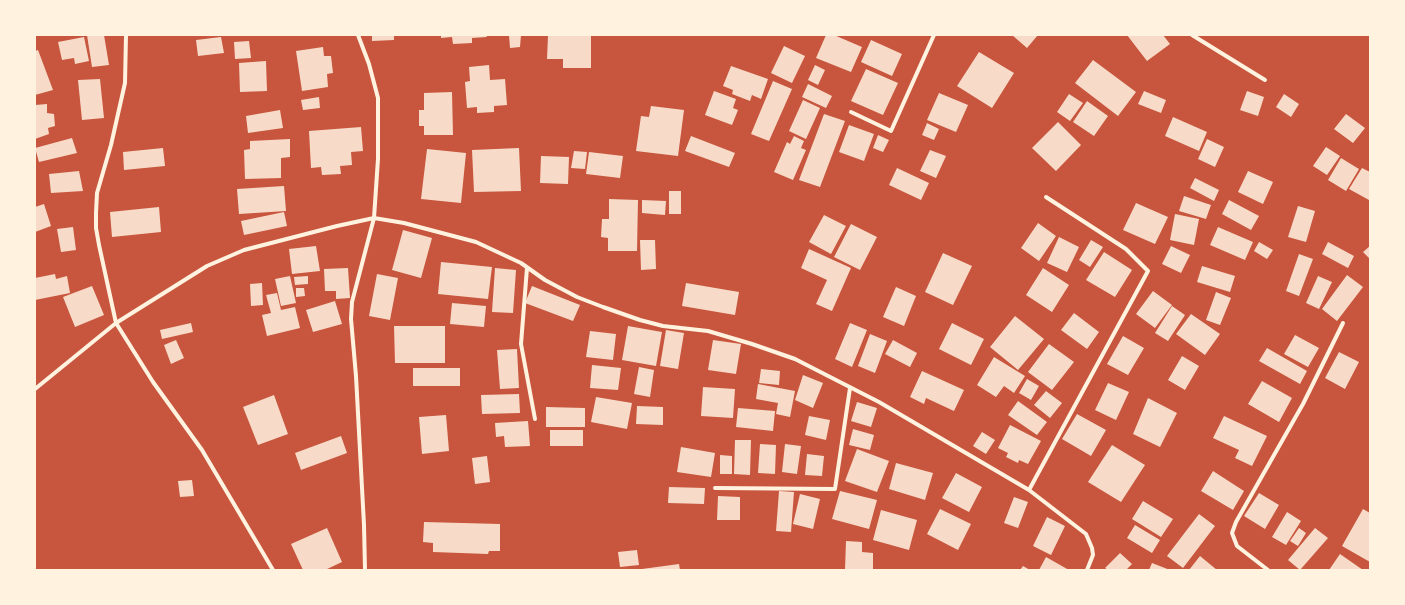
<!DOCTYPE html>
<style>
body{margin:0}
#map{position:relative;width:1405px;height:605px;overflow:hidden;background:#c8553d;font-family:"Source Sans 3",sans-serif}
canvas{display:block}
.frame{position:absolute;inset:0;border:36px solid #fff3e0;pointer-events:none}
</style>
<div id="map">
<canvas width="1405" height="605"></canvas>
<div class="frame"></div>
</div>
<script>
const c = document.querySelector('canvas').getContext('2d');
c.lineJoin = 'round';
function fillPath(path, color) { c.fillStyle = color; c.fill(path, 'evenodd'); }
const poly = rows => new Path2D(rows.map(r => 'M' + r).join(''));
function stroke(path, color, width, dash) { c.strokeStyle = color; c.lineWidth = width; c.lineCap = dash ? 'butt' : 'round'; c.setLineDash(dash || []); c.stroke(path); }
fillPath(poly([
 [87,35,104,35,109,65,92,67],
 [372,35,394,35,394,40,372,41],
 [441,35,486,35,487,37,472,38,472,43,453,44,452,37,441,38],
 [509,35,521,35,520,47,510,48],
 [548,35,591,36,591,68,563,68,563,59,547,59],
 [826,35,834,35,862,47,851,72,816,58],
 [1012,35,1038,35,1027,48],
 [1127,35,1163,35,1170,44,1147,61],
 [84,37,89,61,75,64,74,58,62,60,58,42],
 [221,37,224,53,198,56,196,40],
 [871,40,902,54,892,76,861,62],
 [249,41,251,58,235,59,234,42],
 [784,46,805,56,792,83,771,73],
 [323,47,324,56,331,56,333,73,327,74,328,87,302,91,296,51],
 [38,50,53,90,35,95,35,51],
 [979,52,1014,73,992,108,957,86],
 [1093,60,1136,92,1118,116,1075,83],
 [266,61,267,91,240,92,239,63],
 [489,65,490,80,505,79,507,105,494,106,494,112,477,113,477,107,467,108,465,82,470,81,469,67],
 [815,65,825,70,818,85,808,80],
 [731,66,768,79,761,99,752,95,750,101,732,94,733,90,723,86],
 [866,69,898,83,883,115,851,101],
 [100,79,104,118,82,120,78,80],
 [773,81,792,89,769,141,751,134],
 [808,84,832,96,826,108,802,97],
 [714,91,736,99,733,108,738,110,732,125,705,115],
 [1144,91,1166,100,1161,113,1138,104],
 [1247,91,1264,97,1258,116,1240,110],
 [452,92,453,135,424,135,424,126,419,126,419,110,424,110,424,93],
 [939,93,968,105,956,132,927,120],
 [1069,94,1083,103,1070,121,1057,112],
 [1284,94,1299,104,1291,117,1276,107],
 [319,97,320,108,303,110,301,100],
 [803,100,820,108,806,139,789,131],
 [1087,101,1108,116,1094,136,1073,122],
 [47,104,47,113,54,114,55,126,48,128,49,134,35,139,35,105],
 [651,106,684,110,678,156,636,151,641,116,649,117],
 [280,110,283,128,248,133,246,116],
 [824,114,845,121,820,187,799,180],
 [1346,114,1365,128,1353,143,1334,129],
 [1173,117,1207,132,1199,151,1165,136],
 [1058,122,1081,145,1056,171,1032,148],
 [927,123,939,129,934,140,922,135],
 [849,125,874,134,864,161,839,152],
 [361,127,363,151,351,152,352,165,340,166,341,174,322,175,321,167,311,168,309,131],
 [878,135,889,140,883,152,873,148],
 [691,136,735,153,729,167,685,151],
 [794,136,804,141,801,148,806,150,793,180,774,172,787,142,790,144],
 [72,138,77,153,39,162,35,148],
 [290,139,290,157,281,158,281,178,245,179,244,150,250,149,250,141],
 [1207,139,1224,147,1215,167,1198,159],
 [1326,147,1340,156,1327,175,1313,166],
 [163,148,165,166,124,170,123,152],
 [519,148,521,191,474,192,472,150],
 [427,149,466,153,461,203,421,199],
 [930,150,946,156,936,178,920,171],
 [574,151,587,152,585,169,571,168],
 [589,152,623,156,620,178,586,174],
 [541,156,569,157,568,184,540,183],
 [1341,158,1359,169,1346,191,1328,180],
 [897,168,929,183,921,200,889,185],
 [1362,168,1370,172,1370,198,1369,200,1349,189],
 [79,171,83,191,51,193,49,174],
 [1248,171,1273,182,1263,204,1238,192],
 [1195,178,1219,190,1214,201,1190,188],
 [284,186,286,211,239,214,237,189],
 [669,191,681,191,681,214,669,214],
 [1184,196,1211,205,1206,219,1179,211],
 [609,199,638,200,637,251,608,251,608,238,601,237,602,219,609,219],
 [642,200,666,201,665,215,642,213],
 [1229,200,1259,216,1251,230,1222,214],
 [1136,203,1168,217,1155,244,1123,230],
 [44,204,51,226,35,232,35,207],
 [1298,206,1315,211,1306,242,1288,237],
 [159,207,161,232,112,237,110,212],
 [284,212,287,226,244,235,241,221],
 [1175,214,1199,219,1194,245,1170,240],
 [824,215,846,226,831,254,809,242],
 [1038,223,1056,236,1039,261,1021,248],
 [851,224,877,237,860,270,834,257],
 [73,227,76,250,61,252,57,229],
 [1218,227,1253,242,1245,260,1210,245],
 [403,230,432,238,421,278,392,270],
 [1059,237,1079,247,1067,272,1047,263],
 [640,240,655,240,656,269,641,270],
 [1091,240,1103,247,1090,267,1079,260],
 [1259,242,1273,250,1267,259,1254,251],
 [1328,242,1354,256,1348,268,1322,254],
 [316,246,320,271,292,274,289,249],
 [1171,246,1190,255,1181,273,1162,264],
 [1370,246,1370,259,1363,252],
 [809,249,851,268,832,311,816,304,827,280,801,268],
 [1104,252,1132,270,1115,297,1086,280],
 [943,253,972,266,953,305,925,292],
 [1299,254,1313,259,1299,296,1286,291],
 [441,262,492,267,488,299,438,294],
 [1202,266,1235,276,1230,292,1197,282],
 [348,268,350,298,336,299,336,291,325,291,324,269],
 [495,268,516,270,513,313,492,312],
 [1043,268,1069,285,1052,312,1026,295],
 [55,274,56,279,67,276,70,293,35,300,35,278],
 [377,274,398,278,390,320,369,316],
 [1347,275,1363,287,1337,321,1322,309],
 [290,276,296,303,281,306,275,279],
 [308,276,308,284,295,285,294,277],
 [1318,276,1332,282,1319,309,1306,303],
 [262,283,263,305,251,306,250,284],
 [686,283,739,292,735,315,682,306],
 [92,286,104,315,75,327,63,297],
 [532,286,580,305,573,321,525,303],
 [896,287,916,296,904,326,883,317],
 [296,288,304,288,305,296,296,297],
 [1153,291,1172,305,1155,328,1136,314],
 [1216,292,1231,298,1220,325,1206,320],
 [277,293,281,310,295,307,300,328,267,336,262,315,271,313,266,295],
 [335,301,342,324,313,332,306,310],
 [452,303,486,306,484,327,450,324],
 [1172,306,1185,315,1168,341,1155,333],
 [1074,313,1099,332,1087,349,1061,330],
 [1191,314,1220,334,1205,355,1176,334],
 [1015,316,1044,339,1018,370,990,347],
 [191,323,193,332,162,339,160,330],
 [850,323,867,330,852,367,835,359],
 [952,323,984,339,971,365,939,349],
 [394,326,445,326,445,363,395,363],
 [628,326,662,332,656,366,622,360],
 [666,330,684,333,678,369,660,366],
 [590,331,616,334,613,360,586,357],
 [870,334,887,341,875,373,858,366],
 [1295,335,1319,348,1308,367,1284,354],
 [1123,336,1144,348,1128,375,1107,364],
 [176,340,184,358,171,364,164,345],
 [713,340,741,344,736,374,708,370],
 [893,340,917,353,910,367,885,354],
 [1049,344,1074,362,1052,390,1028,372],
 [1267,348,1307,371,1300,384,1259,361],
 [517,349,519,388,500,389,497,350],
 [1339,352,1359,362,1345,389,1325,378],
 [1182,356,1199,366,1185,390,1168,380],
 [994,357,1025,376,1014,393,1004,386,996,397,977,385],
 [592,365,621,368,618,390,590,388],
 [639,367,654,370,650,397,634,394],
 [413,368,460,368,460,386,413,386],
 [761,369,780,371,779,385,759,383],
 [922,371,964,390,954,411,926,398,924,404,910,397],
 [803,375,823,383,813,408,795,400],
 [1027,379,1039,386,1031,400,1019,393],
 [1262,381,1292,398,1279,422,1248,404],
 [1108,383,1129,392,1116,420,1095,410],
 [758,384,795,391,790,417,776,414,778,403,756,399],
 [703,387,735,389,733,418,701,416],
 [1046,391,1062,403,1050,418,1034,405],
 [519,394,520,413,482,414,481,395],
 [274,395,288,434,258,445,243,407],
 [596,397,632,403,627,429,591,422],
 [1148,398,1177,413,1160,447,1133,434],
 [1018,401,1047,422,1037,435,1008,415],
 [857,402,877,408,871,427,851,421],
 [637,406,663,407,663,425,636,424],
 [546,407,585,408,585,427,546,427],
 [738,408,775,411,773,431,736,427],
 [1077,414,1106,430,1091,456,1062,439],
 [446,415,449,451,422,454,419,417],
 [809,416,830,420,826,440,805,435],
 [1224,416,1267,436,1252,466,1235,458,1239,450,1213,438],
 [528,421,530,446,505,447,504,436,496,437,495,423],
 [1010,425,1041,441,1028,464,1019,460,1018,463,1006,457,1008,453,998,448],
 [853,429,874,435,870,450,849,445],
 [550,430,583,430,583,446,550,446],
 [982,432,995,440,986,454,973,446],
 [341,436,347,453,301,470,295,453],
 [735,440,751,440,750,475,734,474],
 [760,444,776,445,775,474,758,473],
 [785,444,801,446,797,474,782,472],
 [1112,445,1145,465,1121,502,1088,482],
 [681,447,715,453,711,477,677,472],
 [857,449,889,461,877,492,845,481],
 [807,454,824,456,822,476,805,475],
 [720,455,732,456,732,474,720,474],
 [487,456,490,482,475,484,472,458],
 [896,463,933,473,925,500,889,489],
 [1213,471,1244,491,1233,510,1201,491],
 [956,473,982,487,969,512,942,498],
 [192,480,194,496,180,497,178,481],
 [669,487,705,488,704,504,668,503],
 [779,491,794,492,791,532,776,531],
 [840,491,877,500,869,529,832,519],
 [1259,493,1279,505,1265,529,1244,516],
 [800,494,820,499,813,529,793,524],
 [718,496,740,497,740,520,717,520],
 [1014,497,1028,502,1018,528,1004,523],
 [1143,501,1173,519,1161,537,1132,519],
 [940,509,971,524,958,550,927,534],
 [1363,509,1370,513,1370,562,1342,546],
 [881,510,917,520,909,550,873,540],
 [1287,512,1301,521,1286,545,1272,537],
 [1199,514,1215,526,1183,568,1167,556],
 [1047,517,1065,526,1051,555,1033,546],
 [424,522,500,524,500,551,489,551,488,554,433,552,433,543,423,542],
 [1135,525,1160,540,1152,553,1127,538],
 [327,528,342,562,325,570,303,570,291,544],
 [1299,528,1306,533,1298,546,1290,541],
 [1315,528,1328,538,1300,570,1288,560],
 [846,541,862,542,862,552,873,553,873,570,845,570],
 [637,550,639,565,620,567,618,552],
 [1120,553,1132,564,1126,570,1108,570,1105,568],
 [1340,554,1363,570,1329,570],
 [1200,556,1217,570,1189,570],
 [1046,557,1069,570,1039,570],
 [1152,563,1170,570,1149,570],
 [679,564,680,570,642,570,642,569],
 [1023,566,1030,570,1020,570]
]), '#f7dbc8');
stroke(poly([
 [126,35,125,83,111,145,97,193,96,213,96,228,99,245,116,323,153,382,202,450,273,570],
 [358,35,369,64,378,98,378,159,374,218,352,302,351,319,356,376,364,525,365,570],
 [1192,35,1265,80],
 [851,112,891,131,934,35],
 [527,268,521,344,535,419],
 [35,389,116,323,207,266,244,250,337,226,374,218,404,223,476,242,521,263,545,280,577,297,603,307,640,320,663,326,708,331,752,344,795,359,879,402,1029,490,1086,534,1092,548,1093,555,1087,570],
 [715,488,835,489,850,388],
 [1029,490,1148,271,1126,249,1046,197],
 [1268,570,1237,546,1232,533,1236,522,1303,404,1343,323]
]), '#fff3e0', 4);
</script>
